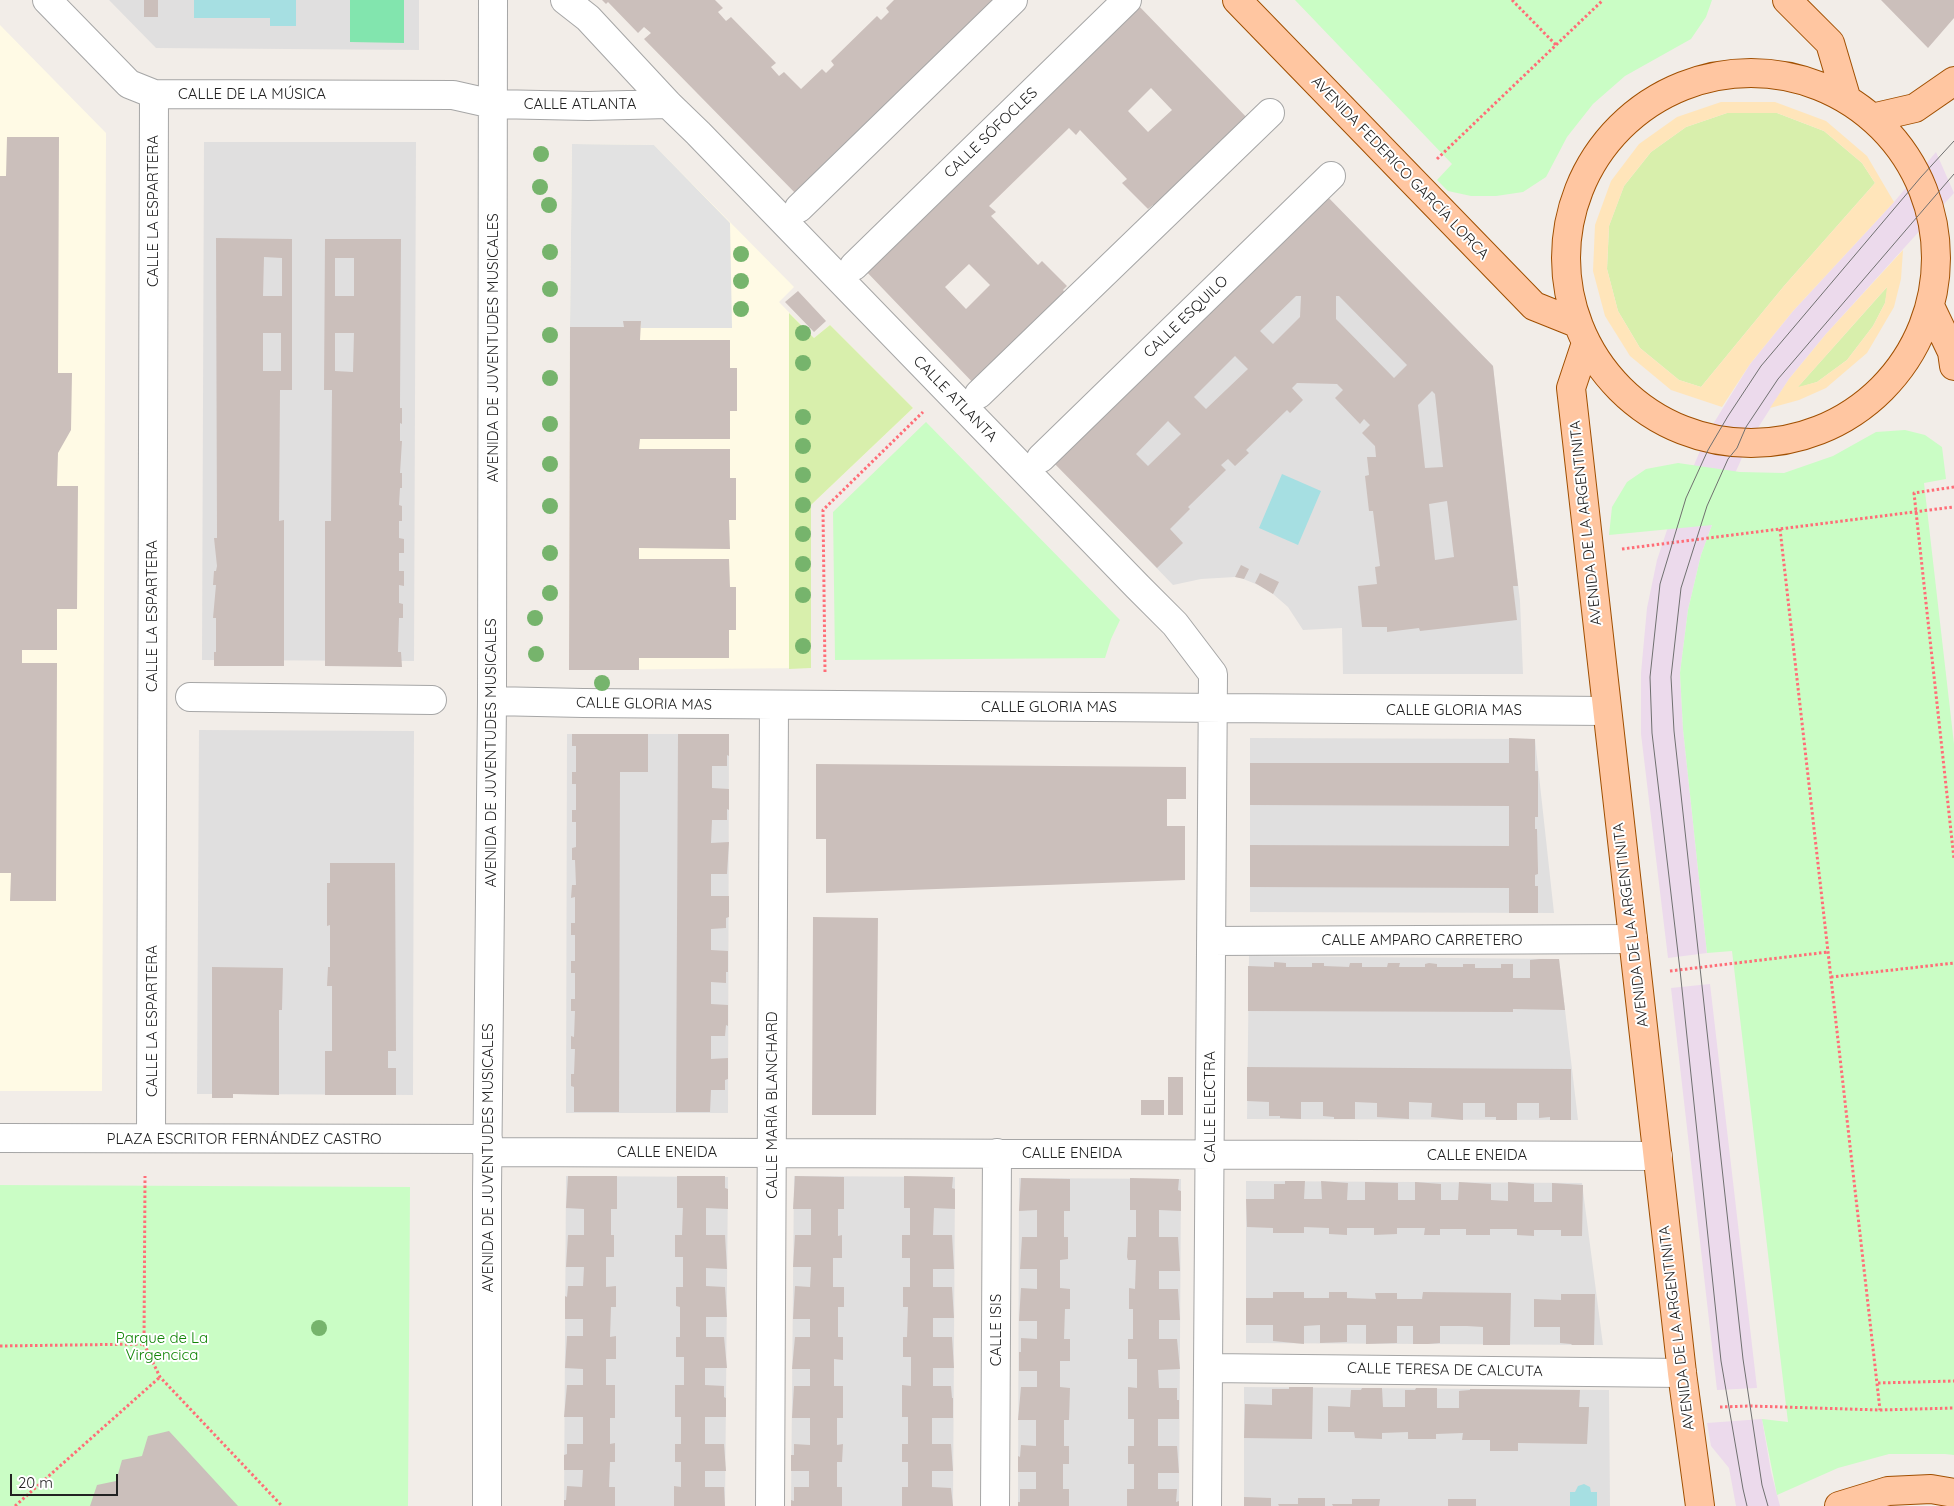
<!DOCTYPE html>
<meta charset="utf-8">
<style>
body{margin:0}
#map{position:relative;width:1954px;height:1506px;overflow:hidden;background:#f2ede8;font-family:Quicksand,sans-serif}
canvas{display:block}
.scale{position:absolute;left:10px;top:1474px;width:108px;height:22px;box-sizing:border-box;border:2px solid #222;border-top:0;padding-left:6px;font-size:15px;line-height:18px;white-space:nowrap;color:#222;-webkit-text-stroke:4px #fff;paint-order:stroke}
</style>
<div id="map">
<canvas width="1954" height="1506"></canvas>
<div class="scale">20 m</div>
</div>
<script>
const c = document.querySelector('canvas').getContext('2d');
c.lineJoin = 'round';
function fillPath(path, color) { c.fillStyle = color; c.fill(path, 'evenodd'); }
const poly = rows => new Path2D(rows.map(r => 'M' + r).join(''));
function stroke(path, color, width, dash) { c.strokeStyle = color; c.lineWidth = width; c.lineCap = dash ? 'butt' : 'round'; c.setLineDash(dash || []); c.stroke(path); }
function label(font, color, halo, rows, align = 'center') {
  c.font = font + ' Quicksand,sans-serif'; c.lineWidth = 4; c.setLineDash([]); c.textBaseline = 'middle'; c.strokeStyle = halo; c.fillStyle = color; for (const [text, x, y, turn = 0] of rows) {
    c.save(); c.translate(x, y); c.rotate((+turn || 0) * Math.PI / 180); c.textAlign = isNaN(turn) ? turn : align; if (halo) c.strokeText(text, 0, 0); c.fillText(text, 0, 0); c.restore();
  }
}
fillPath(poly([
 [109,0,419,0,419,50,156,48],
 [204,142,416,142,414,661,202,660],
 [1319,188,1493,366,1520,601,1523,674,1343,674,1342,628,1303,630,1288,607,1273,594,1263,587,1241,578,1235,577,1201,579,1173,585,1089,498],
 [199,730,414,731,413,1095,233,1094,212,1098,212,1094,197,1094],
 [567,734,729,734,728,1113,566,1113],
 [1250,738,1535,739,1554,913,1250,912],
 [1249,956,1559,959,1578,1120,1247,1119],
 [566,1176,728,1177,725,1506,564,1506],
 [794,1176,955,1177,953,1506,791,1506],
 [1019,1178,1181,1179,1179,1506,1018,1506],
 [1246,1181,1582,1183,1603,1345,1246,1343],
 [1244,1387,1609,1390,1610,1506,1244,1506]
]), '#e0dfdf');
fillPath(poly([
 [1936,152,1954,193,1826,334,1789,379,1749,442,1712,525,1701,555,1688,610,1680,673,1683,729,1707,953,1668,958,1641,734,1641,673,1647,608,1657,560,1667,530,1707,434,1750,364,1793,311,1894,202],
 [1710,984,1757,1388,1717,1390,1671,988],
 [1762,1419,1771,1472,1780,1506,1736,1506,1729,1468,1711,1446,1707,1423]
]), '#ecdaec');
fillPath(poly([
 [0,25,106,133,102,1091,0,1091],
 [572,144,654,145,794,287,779,302,814,338,830,325,913,408,811,505,811,668,569,670,570,327]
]), '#fffae5');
fillPath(poly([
 [1727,113,1777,113,1824,131,1862,163,1875,183,1784,286,1701,387,1679,380,1640,348,1618,311,1607,269,1609,226,1624,186,1651,152,1686,127],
 [1888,286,1885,303,1873,326,1847,360,1817,382,1797,388],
 [789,313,814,338,830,325,913,408,811,505,811,668,789,669]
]), '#d8efac');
fillPath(poly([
 [1721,102,1775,102,1826,121,1867,156,1894,202,1793,311,1750,364,1722,407,1671,390,1630,356,1605,316,1593,271,1595,225,1611,181,1639,144,1677,117],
 [1727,113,1777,113,1824,131,1862,163,1875,183,1784,286,1701,387,1679,380,1640,348,1618,311,1607,269,1609,226,1624,186,1651,152,1686,127],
 [1903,250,1901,279,1894,307,1867,353,1826,388,1799,400,1770,408,1789,379,1826,334],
 [1887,287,1885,303,1873,326,1847,360,1817,382,1798,387]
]), '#ffe5ba');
fillPath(poly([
 [1295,0,1712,0,1706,17,1691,39,1625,76,1593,104,1567,137,1546,177,1523,192,1496,196,1471,196,1448,191,1437,180,1452,164],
 [926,422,1120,620,1111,639,1105,658,835,660,833,512],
 [1905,430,1925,435,1942,447,1946,479,1924,483,1954,744,1954,1455,1945,1454,1889,1454,1838,1468,1777,1495,1762,1419,1788,1422,1732,951,1707,953,1683,729,1680,673,1688,610,1701,555,1712,525,1609,535,1612,507,1627,482,1646,469,1678,463,1740,472,1784,473,1833,456,1876,432],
 [0,1185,410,1187,408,1506,0,1506]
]), '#cafdc5');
fillPath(poly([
 [350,0,404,0,404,43,350,42]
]), '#82e5ae');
fillPath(poly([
 [572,144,654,145,730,223,732,328,641,328,641,321,624,321,624,327,570,327]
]), '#e2e2e2');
fillPath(poly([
 [194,0,296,0,296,26,270,26,270,18,194,18],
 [1282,474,1321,491,1298,545,1259,528],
 [1584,1484,1590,1487,1591,1492,1597,1492,1597,1506,1570,1506,1570,1492,1575,1492,1578,1486]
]), '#a6dfe2');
fillPath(poly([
 [144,0,158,0,158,17,144,17],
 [602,0,715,0,723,8,718,12,726,21,731,17,776,63,771,67,779,76,784,72,801,89,822,69,826,73,834,65,831,61,877,16,881,20,889,12,886,8,894,0,1006,0,801,199,644,39,651,33,644,27,638,33,608,2,606,4],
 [1881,0,1954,0,1954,18,1928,48],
 [1137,4,1252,123,1160,213,1153,205,1148,209,1122,183,1127,179,1080,130,1076,135,1069,128,989,206,996,212,991,216,1038,265,1042,261,1067,286,1063,290,1070,299,978,388,863,268,1007,136,1005,134],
 [1151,88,1172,110,1148,132,1128,111],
 [969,264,990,285,966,309,945,287],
 [7,137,59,137,58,373,72,373,71,430,58,453,57,486,78,486,77,609,57,609,57,650,22,650,22,663,57,663,56,901,10,901,11,873,0,873,0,176,6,176],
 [1319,188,1493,366,1518,586,1513,586,1517,620,1420,631,1419,628,1387,632,1387,627,1362,627,1358,586,1377,584,1375,567,1380,566,1373,511,1369,511,1365,476,1369,475,1367,457,1376,457,1375,446,1362,433,1370,425,1364,419,1360,424,1335,398,1343,390,1337,384,1297,383,1292,388,1303,400,1290,413,1287,410,1246,450,1249,453,1235,466,1228,459,1221,465,1226,470,1188,507,1190,509,1170,529,1183,543,1157,568,1049,458],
 [1296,296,1301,296,1300,317,1273,344,1260,331],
 [1336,296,1339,296,1407,365,1394,378,1336,319],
 [1235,356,1248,369,1206,409,1194,397],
 [1432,391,1435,394,1443,467,1425,468,1418,405],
 [1168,421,1181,434,1148,466,1136,454],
 [1447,501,1454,557,1435,560,1429,504],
 [216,238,292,239,292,390,280,390,279,521,284,520,284,666,214,666,214,652,216,652,216,618,213,618,216,585,213,585,214,571,216,571,217,566,214,538,217,538,217,533],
 [264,257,282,258,282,296,263,296],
 [263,333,281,333,281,371,263,371],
 [325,239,401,239,400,404,400,408,402,408,402,424,400,423,400,441,402,441,400,473,402,473,402,488,400,488,399,505,402,506,402,521,399,521,399,538,404,539,404,553,399,553,399,571,404,571,404,586,399,585,399,603,403,604,403,618,399,618,398,652,401,652,402,667,325,666,325,521,331,521,332,390,324,390],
 [335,258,354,258,354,296,335,296],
 [335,333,354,333,353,372,335,371],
 [798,291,826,321,814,332,785,302],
 [623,321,641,321,640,340,730,340,730,368,737,368,737,411,730,411,730,439,640,439,639,449,730,449,730,478,736,478,736,520,729,520,730,549,639,548,639,559,729,559,730,587,736,587,736,630,729,630,729,658,639,658,639,670,569,670,570,327,624,327],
 [1241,565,1249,569,1244,579,1235,577],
 [1260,573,1279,582,1273,594,1255,583],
 [572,734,648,734,648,772,620,772,619,1112,574,1112,574,1087,571,1086,571,1074,574,1074,575,1049,571,1049,571,1036,574,1037,575,1011,571,1011,571,999,575,999,575,973,571,973,571,961,575,961,575,935,571,935,571,923,575,923,575,897,571,898,572,885,576,885,575,860,572,860,572,848,576,847,576,822,572,822,572,810,576,810,576,784,572,784,572,772,576,772,576,746,572,746],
 [678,734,729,734,729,756,727,755,727,766,712,766,712,788,729,789,729,810,727,809,727,820,712,820,711,843,729,842,727,874,711,874,711,896,729,896,729,917,726,918,726,928,711,929,711,950,728,951,728,972,726,972,726,983,711,982,711,1004,728,1005,728,1026,726,1025,725,1036,711,1036,711,1059,728,1058,728,1079,725,1080,725,1090,711,1090,710,1112,676,1112],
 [1509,738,1535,739,1535,771,1538,771,1538,817,1535,817,1535,829,1537,829,1538,870,1538,874,1535,875,1535,886,1538,886,1538,913,1509,913,1509,888,1250,887,1250,845,1509,846,1509,806,1250,805,1250,763,1509,763],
 [816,764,1186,767,1186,799,1167,799,1167,826,1185,826,1185,880,826,893,826,839,816,839],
 [330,863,395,863,396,1051,388,1051,388,1068,396,1068,396,1095,325,1095,325,1051,332,1051,332,986,327,986,328,967,330,967,330,925,327,926,327,883,330,883],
 [813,917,878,918,876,1115,812,1115],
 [1540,959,1559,959,1565,1010,1513,1009,1513,1012,1248,1011,1248,966,1274,967,1274,962,1286,963,1286,967,1312,967,1312,963,1324,963,1324,966,1349,967,1350,963,1362,963,1362,967,1387,967,1388,963,1400,963,1399,967,1425,967,1425,964,1429,963,1437,964,1437,967,1463,967,1463,964,1475,964,1475,968,1501,968,1501,964,1513,964,1513,978,1530,978,1530,960],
 [212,967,283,968,282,1010,279,1010,279,1095,233,1094,233,1098,212,1098],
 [1247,1067,1571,1069,1571,1120,1550,1120,1550,1117,1539,1118,1539,1103,1517,1103,1517,1120,1496,1120,1496,1117,1485,1117,1485,1103,1463,1103,1463,1120,1431,1117,1432,1103,1409,1102,1409,1119,1377,1117,1377,1103,1355,1102,1355,1119,1334,1119,1334,1117,1323,1116,1323,1102,1301,1102,1301,1119,1280,1118,1280,1116,1269,1116,1269,1102,1247,1101],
 [1168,1077,1183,1077,1183,1115,1168,1115],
 [1141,1100,1164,1100,1164,1115,1141,1115],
 [568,1176,617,1176,617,1209,611,1209,611,1235,614,1235,614,1257,606,1257,606,1287,616,1286,616,1307,611,1307,610,1337,616,1336,616,1359,606,1359,606,1385,615,1385,615,1418,610,1418,610,1444,615,1443,615,1462,610,1462,609,1487,615,1487,615,1506,564,1506,564,1500,566,1500,567,1486,582,1487,583,1470,564,1470,564,1455,567,1454,567,1444,583,1444,583,1417,564,1417,567,1385,583,1385,583,1369,565,1368,567,1336,583,1336,583,1319,565,1319,565,1296,567,1297,568,1286,583,1286,584,1267,566,1267,568,1235,584,1235,584,1209,566,1208],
 [677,1176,725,1176,725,1188,728,1189,728,1209,706,1208,706,1235,725,1235,727,1269,706,1268,706,1286,725,1287,727,1317,706,1317,706,1337,724,1337,727,1368,705,1368,705,1385,724,1386,724,1397,726,1398,726,1417,705,1417,705,1444,724,1444,726,1471,705,1471,705,1487,724,1487,725,1506,674,1506,674,1486,681,1487,681,1462,675,1462,675,1444,681,1444,681,1417,675,1417,675,1385,684,1385,684,1357,676,1357,676,1337,680,1337,680,1307,676,1306,676,1287,683,1287,683,1257,675,1257,675,1235,682,1235,683,1208,677,1208],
 [795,1176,844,1177,844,1209,838,1209,838,1236,842,1235,842,1258,833,1258,833,1287,844,1287,844,1307,838,1307,838,1337,843,1337,843,1360,834,1359,834,1386,843,1386,843,1418,837,1418,837,1445,843,1444,842,1462,837,1462,837,1487,842,1487,842,1506,791,1506,791,1500,794,1501,794,1487,809,1487,809,1471,791,1471,791,1455,794,1455,794,1444,810,1445,810,1418,792,1418,794,1386,810,1386,810,1369,792,1369,795,1337,810,1337,810,1319,793,1319,795,1286,810,1287,811,1267,793,1267,795,1235,811,1235,811,1209,793,1209],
 [904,1176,953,1177,952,1188,955,1189,955,1209,934,1208,933,1235,952,1235,954,1269,933,1269,933,1287,952,1287,954,1318,933,1318,933,1337,952,1337,954,1368,933,1368,933,1386,951,1386,952,1398,953,1398,953,1418,932,1418,932,1444,951,1444,953,1471,932,1471,932,1487,951,1488,953,1506,902,1506,902,1487,908,1487,908,1462,902,1462,902,1444,908,1444,908,1417,902,1417,902,1385,911,1386,911,1357,903,1357,903,1337,907,1337,908,1307,903,1307,903,1287,910,1287,910,1258,902,1258,902,1235,910,1235,910,1208,904,1208],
 [1021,1178,1070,1179,1070,1211,1064,1211,1064,1237,1068,1237,1068,1259,1060,1260,1060,1288,1070,1289,1070,1309,1065,1309,1064,1339,1070,1339,1070,1361,1060,1361,1060,1387,1070,1388,1069,1420,1064,1420,1064,1446,1069,1446,1069,1464,1063,1464,1063,1489,1069,1489,1069,1506,1018,1506,1018,1502,1020,1502,1020,1489,1036,1489,1036,1472,1018,1472,1018,1456,1020,1457,1021,1445,1036,1446,1036,1420,1018,1420,1021,1387,1037,1387,1037,1371,1019,1371,1019,1352,1021,1352,1021,1338,1037,1339,1037,1321,1019,1321,1021,1288,1037,1289,1037,1269,1020,1269,1022,1237,1037,1237,1037,1210,1019,1211],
 [1130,1178,1179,1179,1178,1190,1181,1191,1181,1211,1159,1210,1159,1237,1178,1237,1180,1271,1159,1271,1159,1289,1178,1289,1180,1320,1159,1320,1159,1339,1177,1339,1180,1369,1158,1370,1159,1388,1177,1388,1177,1400,1179,1400,1179,1419,1158,1419,1158,1446,1177,1446,1179,1473,1158,1473,1158,1489,1177,1489,1176,1502,1179,1501,1179,1506,1127,1506,1127,1489,1134,1489,1134,1464,1128,1464,1128,1446,1134,1446,1134,1419,1128,1419,1128,1387,1137,1388,1137,1359,1128,1359,1128,1339,1133,1339,1133,1309,1129,1309,1129,1288,1135,1289,1136,1260,1128,1260,1127,1257,1128,1237,1136,1237,1136,1210,1130,1210],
 [1285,1181,1305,1181,1304,1199,1322,1199,1321,1181,1348,1183,1347,1200,1365,1200,1365,1182,1398,1183,1398,1200,1415,1200,1415,1182,1441,1184,1441,1200,1458,1200,1459,1182,1491,1184,1491,1200,1508,1201,1508,1182,1534,1184,1534,1202,1552,1202,1552,1183,1583,1185,1582,1236,1561,1236,1561,1230,1534,1230,1534,1236,1517,1235,1517,1229,1490,1229,1490,1235,1466,1235,1466,1229,1440,1229,1440,1235,1424,1235,1425,1228,1397,1228,1397,1234,1374,1235,1374,1228,1347,1228,1347,1235,1329,1234,1329,1228,1304,1227,1304,1233,1273,1233,1273,1228,1247,1227,1246,1199,1274,1199,1274,1184,1285,1184],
 [1273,1292,1304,1292,1304,1298,1329,1298,1329,1292,1347,1292,1347,1298,1376,1299,1375,1293,1397,1293,1397,1299,1422,1299,1423,1292,1511,1293,1510,1345,1483,1345,1483,1327,1467,1326,1440,1326,1440,1343,1428,1344,1413,1344,1413,1326,1397,1326,1397,1343,1366,1344,1366,1325,1347,1325,1347,1342,1320,1343,1320,1325,1304,1326,1304,1344,1273,1341,1273,1325,1246,1325,1246,1298,1273,1298],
 [1561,1294,1595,1294,1594,1345,1572,1345,1571,1344,1560,1343,1560,1327,1534,1327,1534,1299,1561,1300],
 [1289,1387,1313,1387,1312,1439,1244,1438,1245,1404,1272,1405,1272,1389,1289,1389],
 [1362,1388,1382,1388,1383,1407,1405,1407,1405,1390,1415,1390,1416,1388,1437,1388,1437,1408,1459,1408,1459,1391,1470,1390,1470,1389,1580,1390,1579,1407,1589,1407,1587,1444,1518,1443,1518,1451,1490,1451,1490,1440,1462,1440,1463,1433,1436,1434,1436,1439,1408,1439,1408,1432,1382,1433,1382,1439,1355,1438,1354,1432,1328,1432,1328,1406,1350,1407,1351,1390,1361,1390],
 [169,1431,238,1506,90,1506,97,1485,116,1481,122,1460,142,1456,148,1436],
 [1244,1497,1271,1498,1271,1506,1244,1506],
 [1298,1498,1325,1498,1325,1506,1279,1506,1278,1504,1298,1504],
 [1352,1499,1380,1499,1379,1506,1333,1506,1332,1504,1352,1504],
 [1448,1499,1476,1499,1476,1506,1448,1506]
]), '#cbbfbb');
const minor = poly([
 [47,0,129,84,154,94,453,95,493,104,588,106,668,104],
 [565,0,588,18,668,104,698,133,1138,587,1175,624,1213,674,1207,1506],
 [799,208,1013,0],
 [854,266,1127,0],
 [979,394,1270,113],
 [1041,458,1331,176],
 [190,697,432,700],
 [492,701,583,703,1607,711],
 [1211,941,1633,939],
 [0,1138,488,1139],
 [151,1138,154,94],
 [487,1152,1658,1156],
 [1208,1368,1682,1373],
 [487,1506,487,1191,492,701,493,0],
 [770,1506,774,705],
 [995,1506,997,1153]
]);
const major = poly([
 [1237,0,1534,306,1574,322],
 [1787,0,1830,43,1846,97],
 '1566 258a185 185 0 1 1 370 0a185 185 0 1 1-370 0Z',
 [1876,117,1915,108,1954,81],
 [1930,306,1952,352,1954,366],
 [1585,346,1571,388,1682,1373,1700,1506],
 [1839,1506,1888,1491,1931,1489,1954,1493]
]);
stroke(minor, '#a6a6a6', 30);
stroke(major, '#a04f00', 30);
stroke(poly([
 [1512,0,1556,45],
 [1437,159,1603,0],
 [1954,487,1914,493,1954,859],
 [1780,529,1880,1410],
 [1622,549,1953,507],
 [825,672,823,510,923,412],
 [1670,971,1828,952],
 [1831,977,1954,963],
 [144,1344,160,1377,282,1506],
 [0,1346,144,1344,145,1176],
 [1878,1383,1954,1381],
 [1720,1407,1750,1406,1880,1410,1954,1408],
 [15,1506,160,1377]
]), '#ff6d77', 3, [2.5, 2.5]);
stroke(minor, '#fff', 28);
stroke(major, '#ffc6a1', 28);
stroke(poly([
 [1747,1506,1743,1489,1721,1361,1680,970,1652,733,1650,677,1660,584,1686,498,1708,450,1728,416,1761,366,1921,177,1954,141],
 [1768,1506,1762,1485,1743,1359,1674,731,1671,677,1681,588,1707,506,1728,459,1737,448,1746,427,1778,379,1954,174]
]), '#707070', 1);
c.fillStyle = '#76b46c';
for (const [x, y] of [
 [541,154],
 [540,187],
 [549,205],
 [550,252],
 [741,254],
 [741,281],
 [550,289],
 [741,309],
 [803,333],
 [550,335],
 [803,363],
 [550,378],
 [803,417],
 [550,424],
 [803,446],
 [550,464],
 [803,475],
 [803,505],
 [550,506],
 [803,534],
 [550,553],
 [803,564],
 [550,593],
 [803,595],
 [535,618],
 [803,646],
 [536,654],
 [602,683],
 [319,1328]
]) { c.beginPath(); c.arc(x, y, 8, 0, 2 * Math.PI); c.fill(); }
label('15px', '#222', '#fff', [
 ["CALLE DE LA MÚSICA",252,94],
 ["CALLE ATLANTA",580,104],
 ["CALLE SÓFOCLES",991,133,-44],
 ["AVENIDA FEDERICO GARCÍA LORCA",1400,168,46],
 ["CALLE LA ESPARTERA",153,211,-90],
 ["CALLE ESQUILO",1186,317,-44],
 ["AVENIDA DE JUVENTUDES MUSICALES",493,348,-90],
 ["CALLE ATLANTA",955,399,46],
 ["AVENIDA DE LA ARGENTINITA",1586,523,-96],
 ["CALLE LA ESPARTERA",152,616,-90],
 ["CALLE GLORIA MAS",644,704,1],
 ["CALLE GLORIA MAS",1049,707],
 ["CALLE GLORIA MAS",1454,710],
 ["AVENIDA DE JUVENTUDES MUSICALES",491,753,-90],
 ["AVENIDA DE LA ARGENTINITA",1631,925,-97],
 ["CALLE AMPARO CARRETERO",1422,940],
 ["CALLE LA ESPARTERA",152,1021,-90],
 ["CALLE MARÍA BLANCHARD",772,1105,-90],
 ["CALLE ELECTRA",1210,1107,-90],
 ["PLAZA ESCRITOR FERNÁNDEZ CASTRO",244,1139],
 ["CALLE ENEIDA",667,1152],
 ["CALLE ENEIDA",1072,1153],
 ["CALLE ENEIDA",1477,1155],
 ["AVENIDA DE JUVENTUDES MUSICALES",488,1158,-90],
 ["AVENIDA DE LA ARGENTINITA",1677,1328,-97],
 ["CALLE ISIS",996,1330,-90],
 ["CALLE TERESA DE CALCUTA",1445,1370,1]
]);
label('15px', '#118506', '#fff', [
 ["Parque de La",162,1338],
 ["Virgencica",162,1355]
]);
</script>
